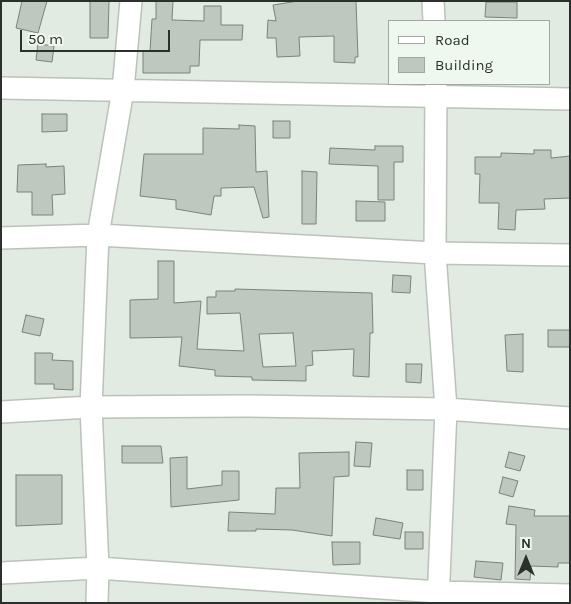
<!DOCTYPE html>
<style>
body{margin:0}
#map{position:relative;width:571px;height:604px;overflow:hidden;background:#e2ebe1;font-family:Karla,sans-serif}
canvas{display:block}
.frame{position:absolute;inset:0;border:2px solid #2c302c;pointer-events:none}
.legend{position:absolute;left:388px;top:20px;width:162px;height:65px;box-sizing:border-box;background:#eff8ef;border:1px solid #a1a8a1;margin:0;padding:6px 9px;list-style:none;font-size:15px;color:#2c302c}
.legend li{display:flex;align-items:center;gap:10px;height:25px}
.legend b{width:25px;border:1px solid #a1a8a1}
.north{position:absolute;left:501px;top:534px;width:50px;height:50px;-webkit-text-stroke:4px #eff8ef;paint-order:stroke;rotate:0deg;font-size:14px;font-weight:700;line-height:20px;text-align:center;color:#2c302c}
.north::after{content:'';display:block;margin:auto;width:18px;height:22px;background:#2c302c;clip-path:polygon(50% 0,100% 100%,50% 72%,0 100%)}
.scale{position:absolute;left:20px;top:30px;width:150px;height:22px;box-sizing:border-box;border:2px solid #2c302c;border-top:0;padding-left:6px;font-size:15px;line-height:18px;white-space:nowrap;color:#2c302c;-webkit-text-stroke:4px #eff8ef;paint-order:stroke}
</style>
<div id="map">
<canvas width="571" height="604"></canvas>
<div class="frame"></div>
<ul class="legend">
<li><b style="height:6px;background:#fff"></b>Road</li>
<li><b style="height:14px;background:#bfc8bf"></b>Building</li>
</ul>
<div class="north">N</div>
<div class="scale">50 m</div>
</div>
<script>
const c = document.querySelector('canvas').getContext('2d');
c.lineJoin = 'round';
function fillPath(path, color) { c.fillStyle = color; c.fill(path, 'evenodd'); }
const poly = rows => new Path2D(rows.map(r => 'M' + r).join(''));
function stroke(path, color, width, dash) { c.strokeStyle = color; c.lineWidth = width; c.lineCap = dash ? 'butt' : 'round'; c.setLineDash(dash || []); c.stroke(path); }
const building = poly([
 [22,1,47,1,38,33,16,28,22,1],
 [90,1,109,1,108,38,90,38,90,1],
 [156,1,173,1,172,20,204,21,204,6,221,6,221,25,243,25,242,40,200,40,199,66,190,66,190,73,143,73,143,51,150,51,152,19,156,19,156,1],
 [298,1,356,1,358,57,355,57,355,63,334,62,334,36,299,37,300,56,277,57,276,38,267,38,268,20,276,21,273,5,298,1],
 [486,2,517,2,517,18,485,17,486,2],
 [38,44,54,46,52,62,36,60,38,44],
 [42,114,67,114,67,131,42,132,42,114],
 [273,121,290,121,290,138,273,138,273,121],
 [239,125,255,126,256,172,267,171,269,217,263,218,254,187,221,188,221,196,214,196,211,215,176,209,176,200,140,196,144,154,203,154,203,128,239,129,239,125],
 [375,146,403,146,403,162,394,162,394,200,378,200,378,166,329,164,330,148,375,150,375,146],
 [534,150,551,150,551,158,570,156,570,198,544,199,545,209,516,210,515,230,498,229,499,203,479,203,480,174,475,174,475,157,501,157,501,153,534,154,534,150],
 [46,164,46,167,64,166,65,194,52,195,53,215,32,215,32,192,17,192,18,165,46,164],
 [302,171,317,172,316,224,302,224,302,171],
 [356,201,385,202,385,221,356,221,356,201],
 [158,261,174,261,174,303,201,301,197,349,244,351,240,313,207,314,207,297,216,297,216,291,235,291,235,289,372,293,373,333,370,333,369,377,353,376,354,349,312,351,313,365,306,366,306,381,252,380,252,377,215,376,215,370,179,366,182,337,130,338,130,300,158,299,158,261],
 [293,333,296,366,263,367,259,334,293,333],
 [393,275,411,276,410,293,392,292,393,275],
 [26,315,44,319,40,336,22,332,26,315],
 [548,330,570,330,570,347,548,347,548,330],
 [523,334,523,372,507,371,505,335,523,334],
 [35,353,51,353,53,354,52,360,73,361,73,390,54,389,54,384,35,384,35,353],
 [406,364,422,364,421,383,406,382,406,364],
 [356,442,372,443,370,467,354,466,356,442],
 [122,446,161,446,163,463,122,463,122,446],
 [349,452,349,476,334,477,332,536,292,530,256,529,256,531,228,531,229,512,275,514,276,488,300,488,299,453,349,452],
 [509,452,525,456,520,471,505,467,509,452],
 [187,457,187,489,222,485,222,471,239,471,239,500,171,507,170,458,187,457],
 [407,470,423,470,423,490,407,490,407,470],
 [16,475,62,475,62,524,16,526,16,475],
 [503,477,518,481,513,497,499,493,503,477],
 [509,506,535,510,534,516,570,516,570,563,558,563,558,567,531,566,530,580,515,579,516,525,506,524,509,506],
 [376,518,403,523,400,539,373,535,376,518],
 [405,532,423,532,423,549,405,549,405,532],
 [332,542,360,542,360,564,333,565,332,542],
 [476,561,503,563,501,580,474,577,476,561]
]);
fillPath(building, '#bfc8bf');
stroke(building, '#7a827a', 1);
const street = poly([
 [433,1,434,21],
 [436,84,435,253,446,409,438,603],
 [1,88,570,99],
 [1,238,98,235,435,253,570,255],
 [1,412,91,407,247,406,446,409,570,418],
 [1,573,98,568,438,592,570,595],
 [97,603,98,568,91,407,98,235,123,90,131,1]
]);
stroke(street, '#bac2b9', 24);
stroke(street, '#fff', 21);
</script>
